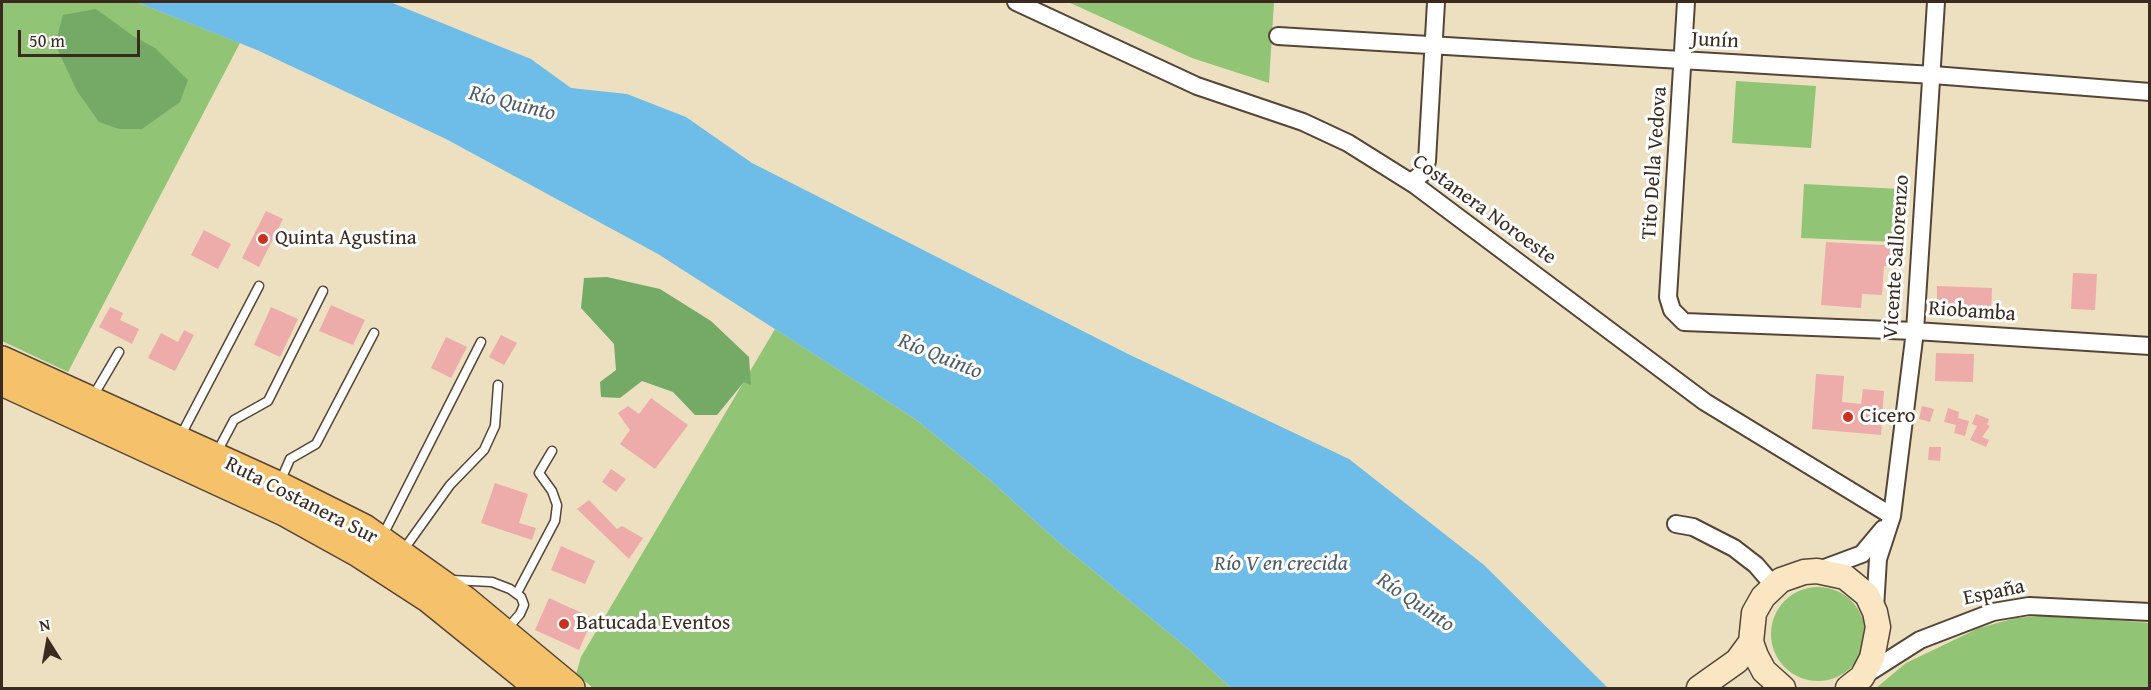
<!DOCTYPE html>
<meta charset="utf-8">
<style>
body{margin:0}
#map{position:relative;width:2151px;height:690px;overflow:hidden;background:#ede0c0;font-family:"Gentium Book Plus",serif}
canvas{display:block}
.frame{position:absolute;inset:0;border:3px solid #3b2a1e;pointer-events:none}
.north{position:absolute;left:18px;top:612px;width:60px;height:60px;-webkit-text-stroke:4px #fff;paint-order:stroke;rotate:349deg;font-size:16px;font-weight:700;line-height:24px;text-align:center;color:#3b2a1e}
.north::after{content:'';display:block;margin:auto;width:21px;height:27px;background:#3b2a1e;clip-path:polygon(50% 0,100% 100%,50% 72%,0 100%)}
.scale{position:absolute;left:18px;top:30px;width:122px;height:27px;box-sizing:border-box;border:3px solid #3b2a1e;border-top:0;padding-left:8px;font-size:18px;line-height:21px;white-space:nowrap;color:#3b2a1e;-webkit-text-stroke:4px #fff;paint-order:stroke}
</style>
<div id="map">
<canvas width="2151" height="690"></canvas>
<div class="frame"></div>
<div class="north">N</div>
<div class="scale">50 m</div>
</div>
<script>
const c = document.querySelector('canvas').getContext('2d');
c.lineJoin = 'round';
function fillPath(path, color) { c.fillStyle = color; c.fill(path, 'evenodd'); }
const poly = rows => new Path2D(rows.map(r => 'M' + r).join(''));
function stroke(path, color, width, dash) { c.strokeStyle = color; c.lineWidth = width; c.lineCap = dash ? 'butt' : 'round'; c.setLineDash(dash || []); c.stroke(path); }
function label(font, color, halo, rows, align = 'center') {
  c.font = font + ' "Gentium Book Plus",serif'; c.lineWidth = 6; c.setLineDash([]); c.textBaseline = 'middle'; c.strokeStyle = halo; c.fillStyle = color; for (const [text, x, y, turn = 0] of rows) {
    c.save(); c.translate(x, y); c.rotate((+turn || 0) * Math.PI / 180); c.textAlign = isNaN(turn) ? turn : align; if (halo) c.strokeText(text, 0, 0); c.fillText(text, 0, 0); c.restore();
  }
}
fillPath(poly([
 [2,2,136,2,240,43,68,372,2,341],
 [1068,2,1274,2,1269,83,1192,58],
 [1736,81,1816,86,1811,148,1732,143],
 [1804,184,1900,189,1897,242,1801,238],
 [775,329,915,419,990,480,1056,540,1192,652,1231,688,593,688,576,674,581,657],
 '1771 634a47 47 0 1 1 94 0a47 47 0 1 1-94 0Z',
 [2051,615,2149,623,2149,688,1876,688,1906,663,1979,628,2016,618]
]), '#91c475');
fillPath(poly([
 [96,9,133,36,155,48,188,80,180,102,142,129,119,129,99,122,77,91,55,44,63,15],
 [607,277,660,289,711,321,749,357,751,385,744,382,717,415,695,415,673,392,642,381,620,398,601,397,600,382,616,370,614,344,581,308,584,278]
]), '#74aa66');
fillPath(poly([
 [136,2,390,2,531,59,571,88,627,94,686,117,752,163,1128,354,1349,459,1484,565,1608,688,1231,688,1192,652,1056,540,990,480,915,419,658,254,446,139,257,50]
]), '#6ebce8');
fillPath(poly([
 [266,211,283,219,259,267,242,258],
 [204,230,231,244,218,269,191,255],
 [1826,242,1900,246,1899,267,1884,266,1882,295,1862,294,1861,308,1821,305],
 [2073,273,2097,274,2095,310,2071,309],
 [1937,286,1992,288,1991,318,1949,317,1937,305],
 [331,305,365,320,353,345,319,331],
 [110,307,123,313,120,320,139,329,132,344,99,327],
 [271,307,298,319,280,357,254,345],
 [184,330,194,335,175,371,148,358,161,333,178,342],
 [501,335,517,343,504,365,489,357],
 [446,337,467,347,451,378,431,368],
 [1936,353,1974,354,1973,382,1935,381],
 [1816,374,1844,376,1842,402,1861,404,1863,389,1884,391,1881,435,1812,429],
 [651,398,688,425,655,469,620,444,630,430,618,413,628,406,639,414],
 [1922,406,1934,409,1930,422,1919,419],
 [1948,408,1959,412,1958,418,1969,421,1965,436,1954,433,1956,425,1944,422],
 [1976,414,1989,419,1987,425,1990,426,1982,437,1989,440,1986,447,1970,440,1977,426,1972,424],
 [1929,447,1941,447,1940,461,1928,460],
 [611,469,626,479,616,492,602,482],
 [495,483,528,494,519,523,536,528,532,540,481,523],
 [589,500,617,529,622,526,643,538,629,559,577,509],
 [561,546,595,561,585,584,551,570],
 [549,598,593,618,579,650,535,630]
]), '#edaba9');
const lane = poly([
 [92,398,119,352],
 [180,437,259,286],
 [216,454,234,420,268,401,323,291],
 [280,482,290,459,316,444,374,333],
 [382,537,481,342],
 [402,552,450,485,484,450,495,426,498,385],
 [452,580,492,582,510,589,521,597,524,605,520,614,506,630],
 [517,593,555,521,557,505,552,491,539,473,552,451]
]);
const street = poly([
 [1016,2,1197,86,1303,122,1348,143,1415,185,1705,402,1892,516],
 [1686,2,1668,297,1672,310,1684,322,1915,331,2150,346],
 [1278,36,1933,75,2150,92],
 [1411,182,1423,173,1427,161,1436,2],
 [1676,524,1693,527,1734,548,1756,565,1774,586],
 [1819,570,1862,554,1883,529],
 [1875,608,1878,559,1892,516,1915,331,1936,2],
 [1865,675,1920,640,1993,612,2029,606,2150,612]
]);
const secondary = poly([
 [1699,688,1737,661,1751,642],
 [1783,688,1764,671,1756,656,1751,642,1754,613,1763,597,1781,580,1804,572,1817,571,1845,577,1867,595,1875,612,1878,627,1872,658,1862,677,1848,688]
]);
const primary = poly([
 [2,360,278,485,364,528,465,600,571,688],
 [2,382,284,512,358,553,429,599,539,688]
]);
stroke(lane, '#564536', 11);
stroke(street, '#564536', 20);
stroke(secondary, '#564536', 27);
stroke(primary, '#564536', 30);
stroke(lane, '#fff', 8);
stroke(street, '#fff', 16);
stroke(secondary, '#fbe6c4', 24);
stroke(primary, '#f6c16b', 27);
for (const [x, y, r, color] of [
 [263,239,6,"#c8321e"],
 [1848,417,6,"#c8321e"],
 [564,624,6,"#c8321e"]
]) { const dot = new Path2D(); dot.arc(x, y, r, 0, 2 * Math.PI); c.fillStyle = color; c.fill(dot); stroke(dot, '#fff', 2); }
label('21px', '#3b2a1e', '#fff', [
 ["Junín",1715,41,3],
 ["Tito Della Vedova",1655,163,-86],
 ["Costanera Noroeste",1484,210,36],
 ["Vicente Sallorenzo",1897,257,-86],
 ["Riobamba",1972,312,4],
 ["Ruta Costanera Sur",301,501,27],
 ["España",1994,593,-12]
]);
label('21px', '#3b2a1e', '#fff', [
 ["Quinta Agustina",275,239],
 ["Cicero",1860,417],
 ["Batucada Eventos",576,624]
], 'left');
label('italic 22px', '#4d5d65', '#fff', [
 ["Río Quinto",512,104,14],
 ["Río Quinto",940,357,22],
 ["Río V en crecida",1281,564],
 ["Río Quinto",1415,603,34]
]);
</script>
